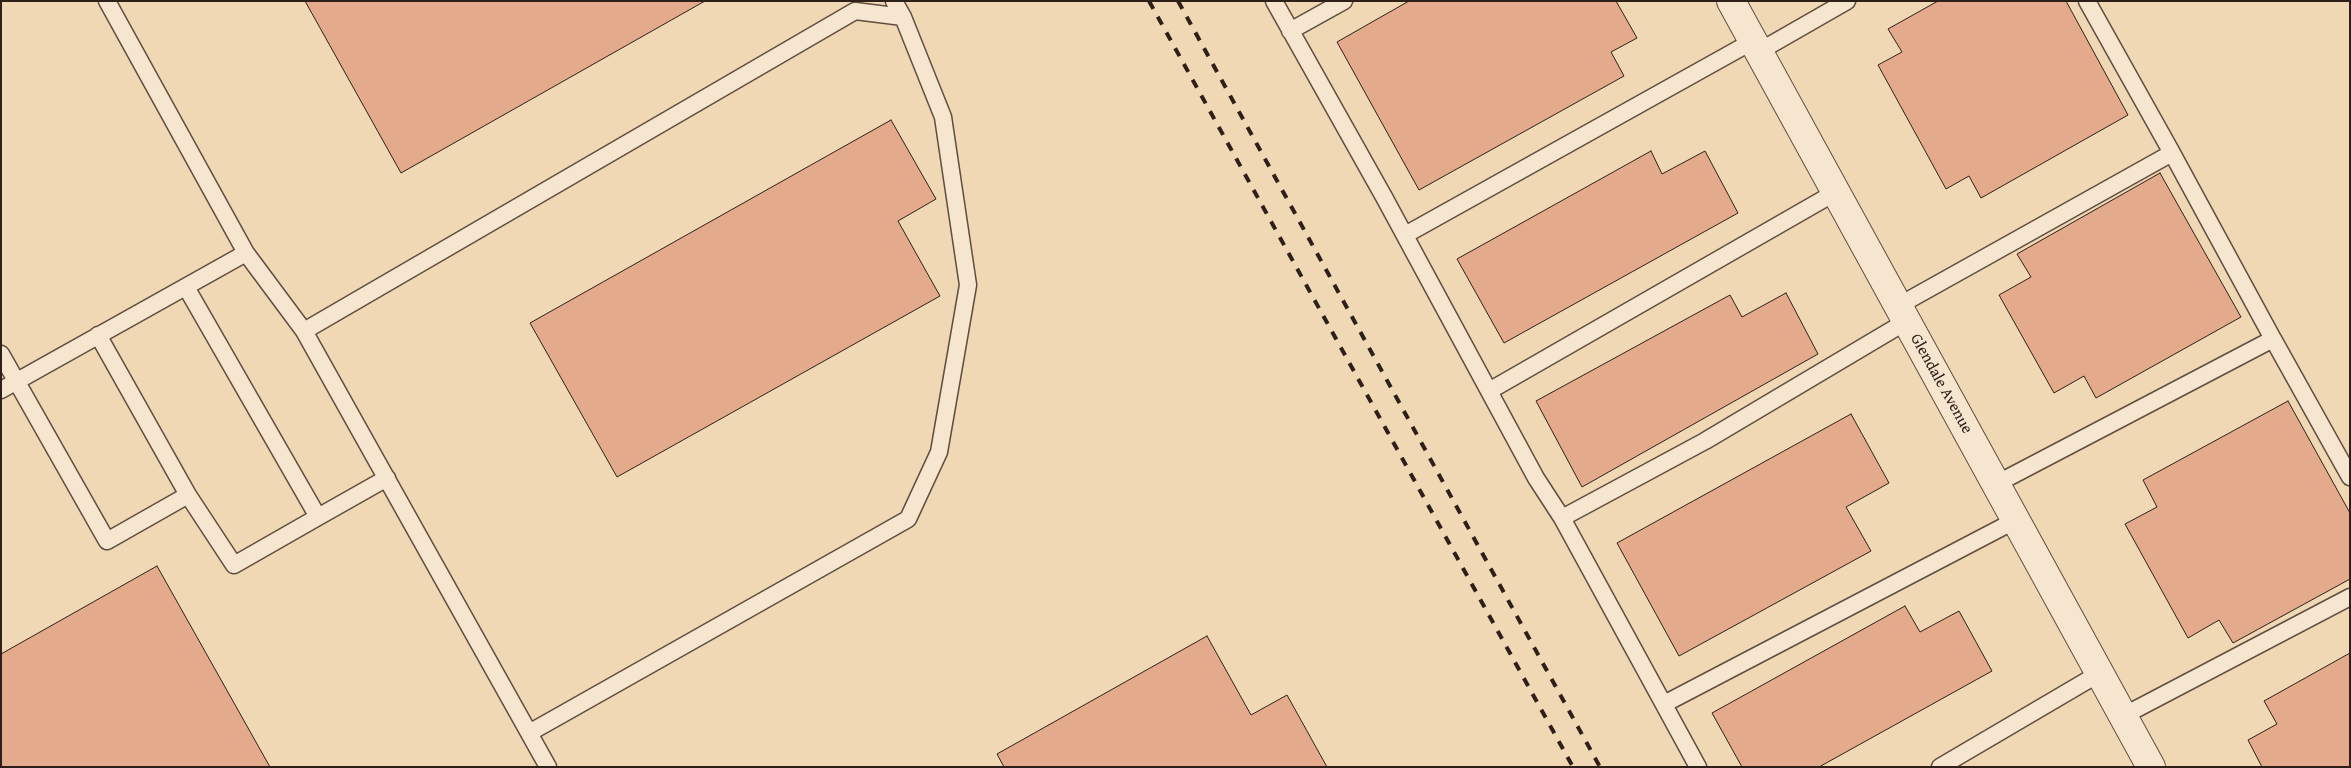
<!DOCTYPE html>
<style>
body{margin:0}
#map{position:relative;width:2351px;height:768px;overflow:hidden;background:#f1d8b5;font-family:"Gentium Book Plus",serif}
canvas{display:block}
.frame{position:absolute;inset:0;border:2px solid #2e2019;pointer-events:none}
</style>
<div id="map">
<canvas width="2351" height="768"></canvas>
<div class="frame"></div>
</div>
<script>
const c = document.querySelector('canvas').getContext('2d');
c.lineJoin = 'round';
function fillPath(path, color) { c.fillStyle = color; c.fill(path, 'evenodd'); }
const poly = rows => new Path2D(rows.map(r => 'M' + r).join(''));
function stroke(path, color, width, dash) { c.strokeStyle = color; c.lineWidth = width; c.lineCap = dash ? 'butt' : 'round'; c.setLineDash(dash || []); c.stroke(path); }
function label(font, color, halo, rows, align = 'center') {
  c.font = font + ' "Gentium Book Plus",serif'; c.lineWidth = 4; c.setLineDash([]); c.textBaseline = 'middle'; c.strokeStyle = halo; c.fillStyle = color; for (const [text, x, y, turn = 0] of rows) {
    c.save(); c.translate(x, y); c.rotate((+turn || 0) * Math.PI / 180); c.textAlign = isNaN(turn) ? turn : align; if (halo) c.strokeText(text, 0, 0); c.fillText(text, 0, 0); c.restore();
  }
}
const building = poly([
 [305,1,705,1,401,173,305,1],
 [1409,1,1616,1,1637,38,1611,52,1624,76,1419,190,1337,42,1409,1],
 [1938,1,2066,1,2128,115,1981,198,1969,176,1946,189,1878,65,1902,52,1888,29,1938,1],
 [891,120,936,199,898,221,940,296,617,477,530,323,891,120],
 [1651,151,1662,174,1705,151,1738,213,1504,343,1457,259,1651,151],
 [2160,173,2241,317,2096,398,2084,376,2054,393,1999,295,2031,277,2017,254,2160,173],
 [1786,293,1818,354,1582,487,1536,401,1730,295,1742,317,1786,293],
 [2288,401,2350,513,2350,579,2233,643,2219,620,2188,638,2125,524,2157,507,2143,480,2288,401],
 [1851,414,1889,483,1846,507,1871,551,1679,656,1617,543,1851,414],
 [157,566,270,767,1,767,1,654,157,566],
 [1905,606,1920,632,1959,611,1992,671,1819,767,1742,767,1712,713,1905,606],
 [1207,636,1251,715,1287,695,1327,767,1004,767,997,754,1207,636],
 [2350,653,2350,767,2262,767,2248,740,2277,724,2264,701,2350,653]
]);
fillPath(building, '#e3ab8b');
stroke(building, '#2e2019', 1);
const lane = poly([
 [107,1,246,253],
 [894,1,903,17],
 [1274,1,1384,197,1536,478,1562,518,1698,767],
 [2087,1,2172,153],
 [1290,31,1344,1],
 [1758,52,1847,1],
 [1405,235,1753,41],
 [186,287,318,517,387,478],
 [1898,306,2172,153,2273,339,1996,484],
 [304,331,855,11,903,17,943,117,968,285,939,452,908,519,529,733],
 [98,335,188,495,234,565,318,517],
 [2273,339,2350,477],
 [1,354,107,541,188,495],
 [1,390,246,253,304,331,548,767],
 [1489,391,1836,192],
 [1562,518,1705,441,1907,321],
 [1664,704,2016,520],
 [2123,716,2350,597],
 [1940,767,2100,673]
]);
const street = poly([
 [1731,1,2151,767]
]);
stroke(lane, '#5f4e40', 19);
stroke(street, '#5f4e40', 30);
stroke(lane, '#f6e6cf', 16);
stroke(street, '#f6e6cf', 28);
stroke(poly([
 [1149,1,1573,767],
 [1178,1,1600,767]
]), '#2e2019', 4, [9, 9]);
label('16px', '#2e2019', '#f6e6cf', [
 ["Glendale Avenue",1941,384,61]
]);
</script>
